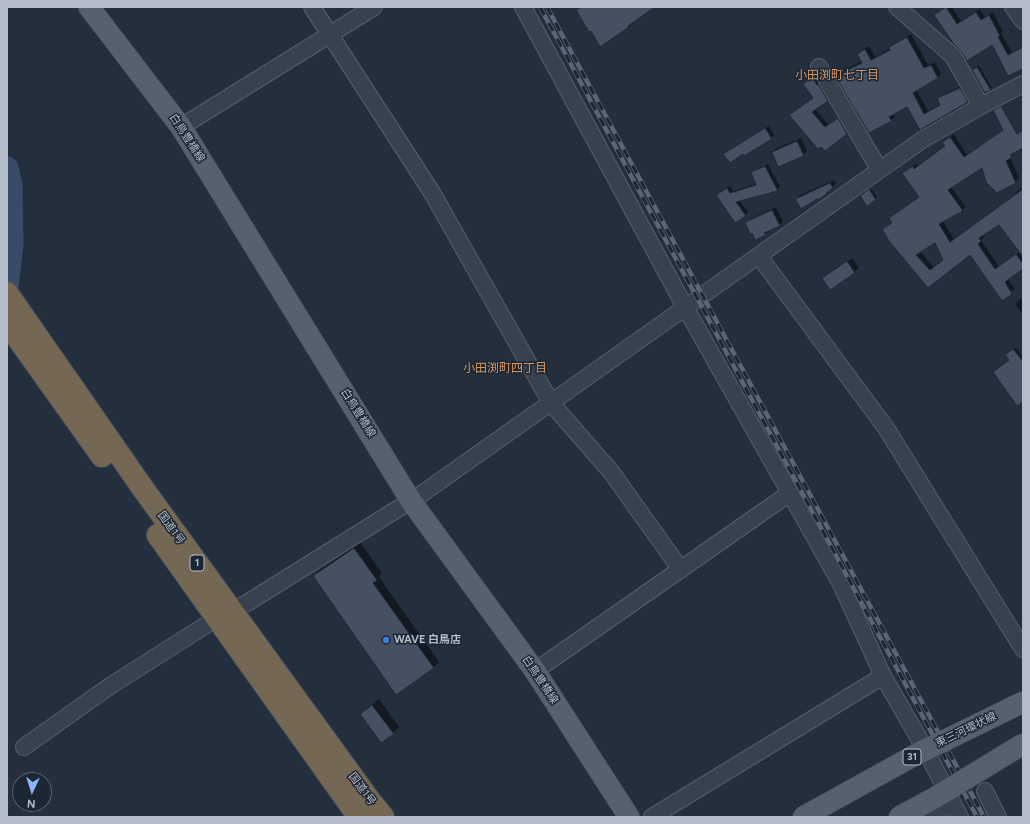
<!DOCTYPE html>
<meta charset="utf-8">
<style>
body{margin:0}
#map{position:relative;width:1030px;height:824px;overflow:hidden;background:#242f3e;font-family:Figtree,sans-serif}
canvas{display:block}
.frame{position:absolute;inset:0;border:8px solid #b4bcc9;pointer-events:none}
.north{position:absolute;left:12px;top:772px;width:40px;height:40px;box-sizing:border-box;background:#1d2633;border:1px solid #59626f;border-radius:50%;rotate:184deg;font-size:11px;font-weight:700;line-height:16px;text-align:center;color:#b4bcc9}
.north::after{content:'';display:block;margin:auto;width:14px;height:18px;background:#8ab4f8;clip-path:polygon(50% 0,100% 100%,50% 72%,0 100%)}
</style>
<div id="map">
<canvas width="1030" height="824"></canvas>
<div class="frame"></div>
<div class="north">N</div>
</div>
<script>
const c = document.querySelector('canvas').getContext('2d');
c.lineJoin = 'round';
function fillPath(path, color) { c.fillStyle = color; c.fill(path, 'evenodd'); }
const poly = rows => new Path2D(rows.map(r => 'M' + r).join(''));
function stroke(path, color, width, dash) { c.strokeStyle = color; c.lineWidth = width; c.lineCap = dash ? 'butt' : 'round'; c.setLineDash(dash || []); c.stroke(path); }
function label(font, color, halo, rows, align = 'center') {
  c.font = font + ' Figtree,"Noto Sans JP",sans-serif'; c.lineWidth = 3; c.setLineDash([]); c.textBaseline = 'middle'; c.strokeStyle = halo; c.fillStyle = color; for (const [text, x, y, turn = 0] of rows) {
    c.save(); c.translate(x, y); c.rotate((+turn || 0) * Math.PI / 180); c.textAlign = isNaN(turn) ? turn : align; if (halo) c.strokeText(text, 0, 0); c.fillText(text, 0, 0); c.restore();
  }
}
fillPath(poly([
 [946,7,952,7,961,21,980,9,985,17,993,12,1003,32,1001,33,1012,52,1023,46,1023,68,992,44,962,51,936,15],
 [911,34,928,65,935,62,941,74,937,78,916,89,928,111,941,104,938,98,942,95,964,85,971,98,968,102,920,128,908,106,893,114,895,117,891,120,836,76,840,72,862,61,858,54,862,50,869,46,875,57,891,48,890,47,894,44],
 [979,66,992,88,990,89,975,69],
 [816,75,831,97,815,109,829,125,842,116,850,130,825,150,790,115,814,98,804,84],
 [769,126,774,135,771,138,743,153,725,154],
 [1023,129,1023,154,1013,137],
 [1000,132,1019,178,1015,182,982,167,951,187,966,207,962,210,943,221,954,239,1016,195,1015,193,1023,187,1023,245,999,223,982,234,984,237,981,240,999,267,1020,252,1023,256,1023,268,1008,279,1015,289,1002,299,970,253,928,287,883,229,893,222,890,218,894,215,920,196,907,170,916,164,918,166,946,146,944,142,954,134,967,155],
 [936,241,944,259,934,268,920,251],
 [801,138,807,151,803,155,773,152,777,148],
 [768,164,780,187,777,190,739,200,748,212,745,215,720,192,730,186,733,191,756,184,752,173,755,170],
 [834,180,836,183,832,187,796,199,800,195],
 [871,189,877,197,875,199,862,194],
 [776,207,783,222,765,234,746,223,750,219],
 [852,258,859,268,831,288,827,274],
 [1023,297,1023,315,1015,304],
 [1016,348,1023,357,1023,403,1009,353],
 [360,542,382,573,379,577,439,662,433,668,314,576,320,570],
 [379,699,399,727,393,733,361,714]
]), '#0007');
stroke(poly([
 [7,168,11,185,12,244,7,287]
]), '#394c67', 23);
const building = poly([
 [582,7,655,7,628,26,629,27,600,47,591,31,589,32,576,10,582,7],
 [946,7,957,24,976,12,981,20,989,15,1000,36,998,37,1008,55,1023,47,1023,69,1008,76,992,45,967,61,961,51,953,43,934,15,946,7],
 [907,37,924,68,931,65,938,78,913,93,924,114,940,105,937,98,960,88,968,102,920,130,907,107,889,117,892,121,869,133,835,76,862,63,857,54,865,49,871,60,890,50,889,47,907,37],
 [977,67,991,90,985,93,972,70,977,67],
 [812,77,817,85,818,84,828,101,812,112,825,127,838,118,847,134,825,151,821,147,818,149,789,115,813,98,803,84,812,77],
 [1001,106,1017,134,1023,130,1023,148,1010,155,1012,157,1006,161,1016,183,997,193,986,182,982,168,948,190,963,211,939,224,950,242,1023,189,1023,257,999,225,979,238,981,241,978,244,995,269,1016,254,1023,264,1023,269,1005,282,1012,294,1002,301,970,255,928,288,889,241,882,229,892,223,889,218,919,197,902,173,913,166,914,169,942,148,945,146,942,142,950,137,964,157,1003,130,993,110,1001,106],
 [935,243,943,260,930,270,916,255,935,243],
 [765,128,772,139,744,156,743,154,730,163,723,154,765,128],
 [797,141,804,156,778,167,772,152,797,141],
 [765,166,778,191,736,202,746,216,735,223,716,195,727,188,730,193,756,185,751,172,765,166],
 [830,183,833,188,826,193,827,194,817,200,817,199,801,209,795,199,830,183],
 [869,189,876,200,867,206,860,196,869,189],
 [772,210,780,226,764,233,766,235,755,240,752,233,750,234,745,222,772,210],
 [847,261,855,273,830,290,822,278,847,261],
 [1013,349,1023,361,1023,402,1017,406,993,372,1009,360,1005,355,1013,349],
 [354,548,377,580,373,583,434,668,396,695,313,576,354,548],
 [372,705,394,734,381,743,360,714,372,705]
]);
fillPath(building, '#455162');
stroke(building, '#1f2835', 1);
const minor = poly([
 [312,7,431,191,551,403,612,473,681,570],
 [523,7,685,307,790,493],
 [897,7,953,56,981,106],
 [1013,7,1023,21],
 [819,67,879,169],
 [181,127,374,7],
 [759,256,886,428,1023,649],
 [535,671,790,493,841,584,883,676],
 [24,747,110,686,217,618,247,603,423,493,922,140,981,106,1023,84],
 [985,791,998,817],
 [652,817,883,676,925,749,960,817],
 [929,817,953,804]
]);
const major = poly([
 [89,7,181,127,411,501,535,671,629,817]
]);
const highway = poly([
 [7,293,144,490,370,801,383,817],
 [7,323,102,456],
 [158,535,359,817]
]);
stroke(minor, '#565f6c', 18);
stroke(major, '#414a57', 22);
stroke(highway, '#434c59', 24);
stroke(minor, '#38414e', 16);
stroke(major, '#56606e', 21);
stroke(highway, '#746855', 22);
const rail = poly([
 [540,7,977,817],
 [547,7,984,817]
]);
stroke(rail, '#5a6575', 4.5);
stroke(rail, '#1d2633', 3, [9]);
const majorBridge = poly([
 [803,817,915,755,1023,702],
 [899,817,936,797,1023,744]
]);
stroke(majorBridge, '#414a57', 22, []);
stroke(majorBridge, '#56606e', 21);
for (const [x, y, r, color] of [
 [386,640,4,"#3f7fe0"]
]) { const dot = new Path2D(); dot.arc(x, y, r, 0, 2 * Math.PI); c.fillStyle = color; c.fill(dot); stroke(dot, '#1d2633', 1.5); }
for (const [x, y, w] of [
 [197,563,14],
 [912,757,18]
]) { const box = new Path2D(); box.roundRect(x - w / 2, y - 8, w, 16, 3); c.fillStyle = '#1d2633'; c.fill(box); stroke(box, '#b4bcc9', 1); }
label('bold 10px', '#b4bcc9', null, [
 ["1",197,563],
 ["31",912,757]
]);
label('11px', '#b4bcc9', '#1d2633', [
 ["白鳥豊橋線",187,138,57],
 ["白鳥豊橋線",358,413,58],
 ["国道1号",171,528,54],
 ["白鳥豊橋線",540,680,56],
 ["東三河環状線",966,730,-26],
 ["国道1号",362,789,53]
]);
label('bold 11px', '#b4bcc9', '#1d2633', [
 ["WAVE 白鳥店",394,640]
], 'left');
label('12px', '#d59563', '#1d2633', [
 ["小田渕町七丁目",837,75],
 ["小田渕町四丁目",505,368]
]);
</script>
